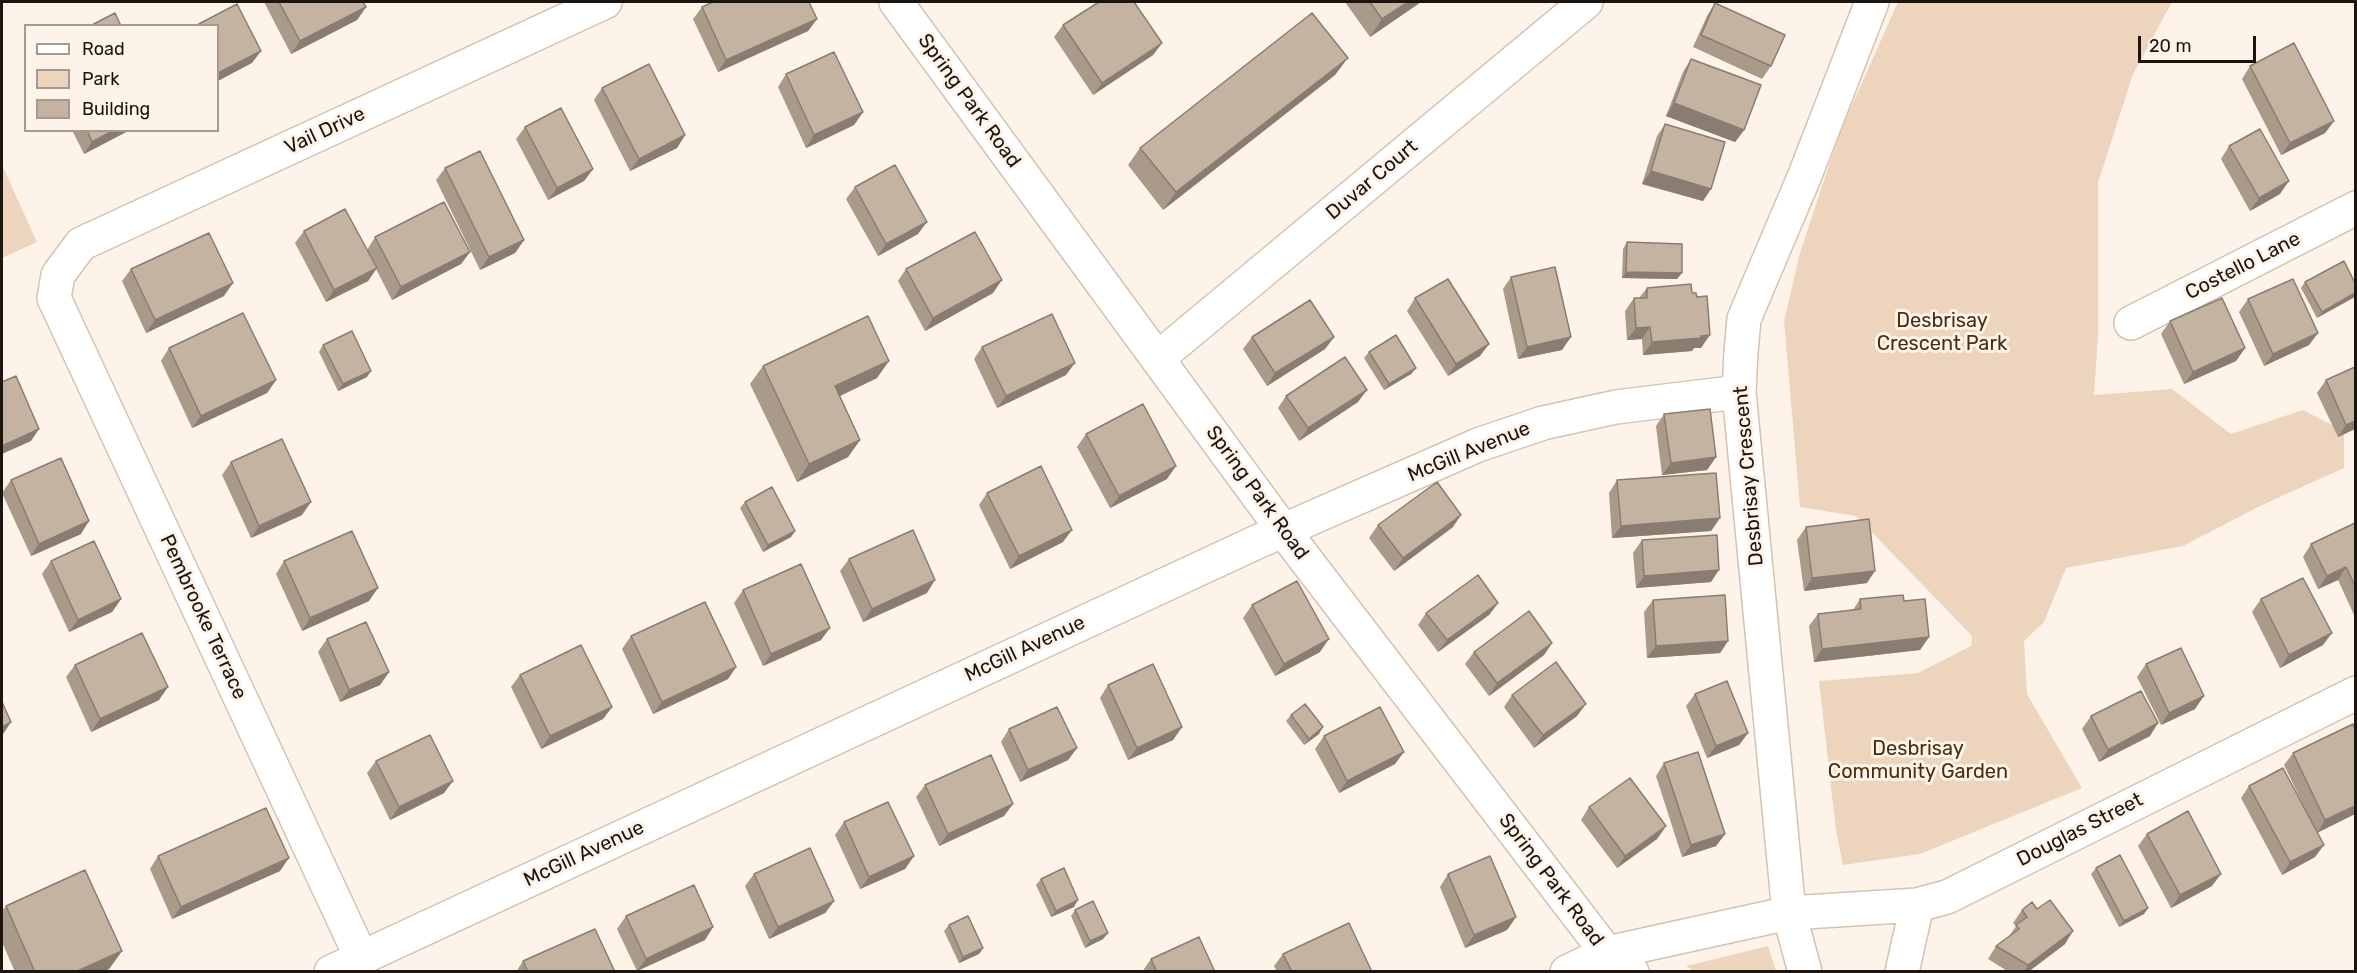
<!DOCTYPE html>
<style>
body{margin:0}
#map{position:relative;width:2357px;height:973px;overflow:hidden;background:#fef3e8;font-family:Rubik,sans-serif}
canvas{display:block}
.frame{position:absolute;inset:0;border:3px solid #1c150f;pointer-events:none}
.legend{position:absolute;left:24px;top:24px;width:195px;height:108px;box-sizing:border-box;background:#fef3e8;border:2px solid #a49a91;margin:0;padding:8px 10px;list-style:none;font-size:18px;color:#1c150f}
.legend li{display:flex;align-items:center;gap:12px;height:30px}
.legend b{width:30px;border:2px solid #a49a91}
.scale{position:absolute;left:2138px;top:36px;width:118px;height:27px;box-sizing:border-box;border:3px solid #1c150f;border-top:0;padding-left:8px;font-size:18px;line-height:21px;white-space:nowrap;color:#1c150f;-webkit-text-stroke:4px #fef3e8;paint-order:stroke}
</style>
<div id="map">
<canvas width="2357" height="973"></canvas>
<div class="frame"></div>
<ul class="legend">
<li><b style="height:8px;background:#fff"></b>Road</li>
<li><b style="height:16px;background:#edd5bd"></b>Park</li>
<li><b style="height:16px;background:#c4b3a1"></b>Building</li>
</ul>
<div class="scale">20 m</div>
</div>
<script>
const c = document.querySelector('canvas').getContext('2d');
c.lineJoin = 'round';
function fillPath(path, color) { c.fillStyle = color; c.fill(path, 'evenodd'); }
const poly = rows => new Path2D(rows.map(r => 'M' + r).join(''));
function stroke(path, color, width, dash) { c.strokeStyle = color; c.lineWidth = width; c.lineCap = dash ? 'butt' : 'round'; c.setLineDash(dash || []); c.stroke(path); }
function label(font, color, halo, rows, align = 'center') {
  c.font = font + ' Rubik,sans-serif'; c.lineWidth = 6; c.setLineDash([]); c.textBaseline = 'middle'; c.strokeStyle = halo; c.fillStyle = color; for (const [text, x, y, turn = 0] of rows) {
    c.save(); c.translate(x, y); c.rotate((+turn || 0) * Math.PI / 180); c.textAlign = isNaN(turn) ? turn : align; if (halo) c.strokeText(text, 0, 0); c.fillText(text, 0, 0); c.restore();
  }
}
fillPath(poly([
 [1898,2,2172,2,2133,74,2098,183,2098,335,2094,395,2172,389,2231,434,2303,410,2344,431,2344,468,2260,506,2183,546,2066,568,2044,622,2024,641,2027,694,2082,788,1920,854,1843,865,1836,831,1819,681,1918,673,1971,646,1972,636,1856,516,1800,507,1784,321,1800,253,1840,132],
 [2,165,37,242,2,258],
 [1768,946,1776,971,1694,971,1686,966]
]), '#edd5bd');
const minor = poly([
 [896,2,1283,530,1607,953,1632,972],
 [2131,323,2356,208],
 [1158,358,1586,2],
 [361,957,54,298,58,275,81,244,605,2],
 [331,972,1257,542,1478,445,1543,423,1616,407,1739,392],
 [1567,972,1607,953,1789,913,1917,905,1947,897,2356,693],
 [1805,972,1789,913,1739,392,1741,352,1744,319,1805,175,1872,2],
 [1902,972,1917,905]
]);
stroke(minor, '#d4c3b1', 36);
stroke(minor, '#fff', 33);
fillPath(poly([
 [264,2,363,2,366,7,357,20,291,54],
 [1345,2,1421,2,1370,37],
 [1715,3,1771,66,1762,79,1693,47,1707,16],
 [702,7,817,19,808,31,718,72,693,19],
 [1063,25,1162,43,1153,55,1093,95,1054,37],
 [1691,59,1744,130,1735,142,1666,116,1683,72],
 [2250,66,2334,121,2325,133,2281,155,2242,79],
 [786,74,863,112,854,125,806,148,778,87],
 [1335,75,1163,210,1128,165,1140,148],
 [602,88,685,135,677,148,630,171,594,100],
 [1665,124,1711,189,1703,201,1642,184,1657,136],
 [525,127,593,169,584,181,548,200,516,139],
 [72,130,130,130,84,154],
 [2229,146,2280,194,2250,211,2221,159],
 [445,168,524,240,515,253,480,270,436,180],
 [855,187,918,234,878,256,846,199],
 [304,231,367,250,375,237,470,252,461,264,392,300,376,269,368,281,326,302,295,243],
 [1627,242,1677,279,1622,278,1623,249],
 [131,269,224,296,146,333,122,281],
 [906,269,993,293,925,331,898,281],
 [1511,277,1562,350,1518,359,1503,289],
 [2305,282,2355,283,2317,318,2301,288],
 [1647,288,1692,293,1701,348,1694,348,1692,351,1643,355,1642,339,1627,340,1625,311,1634,298,1639,298],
 [1415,298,1480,356,1448,376,1407,311],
 [2248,299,2309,345,2264,366,2239,312],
 [2170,321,2245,348,2236,361,2184,384,2161,334],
 [1252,337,1334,337,1325,349,1267,386,1243,349],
 [323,345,367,377,338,391,319,352],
 [982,347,1066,375,997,408,974,359],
 [169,348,276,380,267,393,192,428,161,361],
 [1369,352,1416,368,1411,374,1384,390,1364,358],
 [763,366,877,378,840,396,860,440,848,457,797,482,750,384],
 [2355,367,2355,429,2338,437,2317,393,2326,380],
 [1286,396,1358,402,1299,441,1278,408],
 [1664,414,1716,457,1707,470,1662,475,1656,426],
 [1086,434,1167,479,1110,508,1077,447],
 [231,462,302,515,251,538,222,475],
 [11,480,81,534,31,556,2,493],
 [1617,480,1720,518,1711,531,1612,538,1609,493],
 [987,493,1063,542,1010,569,979,505],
 [745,502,795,531,791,537,763,552,740,508],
 [2355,523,2355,617,2338,580,2318,589,2303,557,2311,544],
 [1378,525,1453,527,1394,571,1369,538],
 [1806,527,1867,583,1804,591,1797,540],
 [1642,540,1711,582,1636,588,1633,553],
 [849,559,927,593,863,622,840,571],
 [51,561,121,599,112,612,69,632,42,574],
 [284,561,369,601,302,631,276,574],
 [743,590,821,640,763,666,734,603],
 [1860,599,1904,601,1929,637,1920,650,1814,662,1809,626,1818,614,1853,610],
 [2261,599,2323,645,2280,668,2252,612],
 [1653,600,1728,641,1720,653,1647,658,1644,612],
 [1498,603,1489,615,1438,652,1418,625,1426,613],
 [1252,605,1320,652,1275,676,1243,618],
 [631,636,736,667,728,679,653,714,622,649],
 [327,639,389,672,380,685,340,702,318,652],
 [1552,643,1544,655,1489,696,1465,664,1474,652],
 [2146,664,2195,709,2161,725,2137,677],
 [75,665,159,700,91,732,66,677],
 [520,675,612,707,603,719,541,749,511,687],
 [1108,685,1182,727,1173,740,1128,760,1100,698],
 [1695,694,1748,733,1739,745,1707,758,1686,706],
 [1512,695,1577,716,1534,748,1504,707],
 [1291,715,1319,734,1304,745,1286,721],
 [2091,716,2150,736,2099,762,2082,729],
 [1009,729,1077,748,1068,760,1020,782,1001,742],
 [1324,736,1395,764,1339,793,1315,749],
 [2293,753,2355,814,2318,832,2315,857,2282,875,2241,798,2249,786,2307,813,2284,765],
 [376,761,444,793,390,820,367,773],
 [1664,763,1725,834,1716,846,1682,857,1656,776],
 [925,785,1004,816,939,846,916,797],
 [1589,807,1666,826,1657,839,1617,868,1581,820],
 [844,822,914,856,905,869,860,889,835,835],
 [2147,834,2212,886,2171,908,2138,846],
 [158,856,280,871,172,919,150,869],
 [2096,868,2148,908,2144,914,2119,927,2091,874],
 [754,874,834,901,825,913,769,939,745,886],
 [1448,874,1516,917,1507,930,1465,948,1440,887],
 [1041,879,1074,907,1051,917,1036,885],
 [6,906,122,951,109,969,103,972,15,972,2,942,2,911],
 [1075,910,1108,933,1103,939,1085,948,1071,916],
 [2022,910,2065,944,2028,972,2009,972,1988,959,1996,946,2008,938,2016,926,2013,923],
 [626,916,713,927,705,940,637,971,617,929],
 [949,925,983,948,979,954,959,963,944,931],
 [1283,954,1372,972,1277,972,1274,966],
 [1151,959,1215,972,1142,972],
 [523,961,615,972,516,972]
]), '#a99a8a');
fillPath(poly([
 [1408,2,1421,2,1370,37,1382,19],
 [366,7,357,20,291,54,300,41],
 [817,19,808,31,718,72,726,60],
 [1162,43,1153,55,1093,95,1102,83],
 [261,51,252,63,218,81,218,73],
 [1348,58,1335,75,1163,210,1176,192],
 [1674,103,1744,130,1735,142,1666,116],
 [863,112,854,125,806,148,814,135],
 [2334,121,2325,133,2281,155,2290,143],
 [114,130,130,130,84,154,92,142],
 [685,135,677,148,630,171,639,159],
 [593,169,584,181,548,200,557,188],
 [1651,171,1711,189,1703,201,1642,184],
 [2289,181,2280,194,2250,211,2259,198],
 [927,222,918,234,878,256,886,244],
 [524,240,515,253,480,270,489,257],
 [470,252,461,264,392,300,401,287],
 [377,268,368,281,326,302,334,290],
 [1626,272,1682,273,1677,279,1622,278],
 [1002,280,993,293,925,331,933,318],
 [233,283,224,296,146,333,155,320],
 [2355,293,2355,297,2317,318,2322,312],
 [1650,327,1642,339,1627,340,1636,328],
 [2318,333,2309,345,2264,366,2273,354],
 [1710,335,1701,348,1694,348,1692,351,1643,355,1652,342],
 [1334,337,1325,349,1267,386,1275,373],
 [1571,337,1562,350,1518,359,1527,347],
 [1489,344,1480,356,1448,376,1456,364],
 [2245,348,2236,361,2184,384,2193,372],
 [889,361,877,378,823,404,835,386],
 [1075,363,1066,375,997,408,1006,396],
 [1416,368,1411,374,1384,390,1389,384],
 [371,371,367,377,338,391,343,384],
 [276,380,267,393,192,428,201,416],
 [1367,390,1358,402,1299,441,1308,428],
 [2355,421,2355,429,2338,437,2346,425],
 [39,429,31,441,2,454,2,446],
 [860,440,848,457,797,482,809,464],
 [1716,457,1707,470,1662,475,1671,463],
 [1176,466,1167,479,1110,508,1119,496],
 [311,502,302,515,251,538,259,526],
 [1461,515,1453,527,1394,571,1403,558],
 [1720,518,1711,531,1612,538,1621,526],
 [89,521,81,534,31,556,39,544],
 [1072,530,1063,542,1010,569,1019,556],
 [795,531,791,537,763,552,768,545],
 [2346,567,2338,580,2318,589,2327,576],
 [1719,570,1711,582,1636,588,1644,576],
 [1875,571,1867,583,1804,591,1812,578],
 [935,580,927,593,863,622,872,609],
 [378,588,369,601,302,631,310,618],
 [121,599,112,612,69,632,78,620],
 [1498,603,1489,615,1438,652,1447,640],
 [830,628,821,640,763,666,771,654],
 [2332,633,2323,645,2280,668,2289,655],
 [1929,637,1920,650,1814,662,1822,649],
 [1329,639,1320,652,1275,676,1284,664],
 [1728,641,1720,653,1647,658,1656,646],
 [1552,643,1544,655,1489,696,1497,683],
 [736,667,728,679,653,714,662,702],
 [389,672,380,685,340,702,349,690],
 [168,687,159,700,91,732,100,719],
 [2204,696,2195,709,2161,725,2169,713],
 [1586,704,1577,716,1534,748,1543,735],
 [612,707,603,719,541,749,550,736],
 [11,722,2,736,2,727],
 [2158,723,2150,736,2099,762,2108,750],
 [1182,727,1173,740,1128,760,1137,748],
 [1323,727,1319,734,1304,745,1309,739],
 [1748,733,1739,745,1707,758,1716,746],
 [1077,748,1068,760,1020,782,1028,770],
 [1404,752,1395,764,1339,793,1347,781],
 [453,781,444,793,390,820,399,807],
 [1013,804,1004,816,939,846,948,834],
 [2355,806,2355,814,2317,833,2325,820],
 [1666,826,1657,839,1617,868,1625,856],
 [1725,834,1716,846,1682,857,1691,845],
 [2324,845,2315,857,2282,875,2290,862],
 [914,856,905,869,860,889,869,877],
 [289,858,280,871,172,919,181,907],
 [2221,874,2212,886,2171,908,2180,895],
 [1078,900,1074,907,1051,917,1056,911],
 [834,901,825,913,769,939,778,927],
 [2148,908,2144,914,2119,927,2124,921],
 [1516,917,1507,930,1465,948,1474,935],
 [713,927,705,940,637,971,646,959],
 [2073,931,2065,944,2028,972,2024,972,2028,965],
 [1108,933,1103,939,1085,948,1090,941],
 [983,948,979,954,959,963,963,957],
 [122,951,109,969,103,972,75,972]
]), '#897d71');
const building = poly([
 [279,2,363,2,366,7,300,41,279,2],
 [713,2,809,2,817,19,726,60,702,7,713,2],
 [1099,2,1134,2,1162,43,1102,83,1063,25,1099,2],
 [1370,2,1408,2,1382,19,1370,2],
 [1715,3,1785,35,1771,66,1701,35,1715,3],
 [237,4,261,51,218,73,218,26,195,26,237,4],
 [115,13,121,26,90,26,115,13],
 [1312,13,1348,58,1176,192,1140,148,1312,13],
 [2294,43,2334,121,2290,143,2250,66,2294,43],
 [834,52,863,112,814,135,786,74,834,52],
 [1691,59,1761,85,1744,130,1674,103,1691,59],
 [649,64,685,135,639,159,602,88,649,64],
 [561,108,593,169,557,188,525,127,561,108],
 [1665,124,1725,142,1711,189,1651,171,1665,124],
 [2260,129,2289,181,2259,198,2229,146,2260,129],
 [87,130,114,130,92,142,87,130],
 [480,151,524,240,489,257,445,168,480,151],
 [895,165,927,222,886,244,855,187,895,165],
 [444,202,470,252,401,287,375,237,444,202],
 [345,209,377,268,334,290,304,231,345,209],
 [975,232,1002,280,933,318,906,269,975,232],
 [209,233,233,283,155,320,131,269,209,233],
 [1627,242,1682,244,1682,273,1626,272,1627,242],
 [2344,261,2355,283,2355,293,2322,312,2305,282,2344,261],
 [1555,267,1571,337,1527,347,1511,277,1555,267],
 [1448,279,1489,344,1456,364,1415,298,1448,279],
 [2293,279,2318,333,2273,354,2248,299,2293,279],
 [1691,284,1692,293,1696,293,1697,297,1707,296,1710,335,1701,336,1701,338,1652,342,1650,327,1636,328,1634,298,1647,298,1647,288,1691,284],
 [2222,298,2245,348,2193,372,2170,321,2222,298],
 [1310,300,1334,337,1275,373,1252,337,1310,300],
 [243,313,276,380,201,416,169,348,243,313],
 [1052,314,1075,363,1006,396,982,347,1052,314],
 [868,316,889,361,835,386,860,440,809,464,763,366,868,316],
 [352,331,371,371,343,384,323,345,352,331],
 [1396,335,1416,368,1389,384,1369,352,1396,335],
 [1345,357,1367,390,1308,428,1286,396,1345,357],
 [2355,367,2355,421,2346,425,2326,380,2355,367],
 [16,376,39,429,2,446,2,382,16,376],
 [1143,404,1176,466,1119,496,1086,434,1143,404],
 [1710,409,1716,457,1671,463,1664,414,1710,409],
 [282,439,311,502,259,526,231,462,282,439],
 [61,458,89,521,39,544,11,480,61,458],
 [1041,466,1072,530,1019,556,987,493,1041,466],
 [1716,473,1720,518,1621,526,1617,480,1716,473],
 [1437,482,1461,515,1403,558,1378,525,1437,482],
 [772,487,795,531,768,545,745,502,772,487],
 [1869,519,1875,571,1812,578,1806,527,1869,519],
 [2355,523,2355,586,2346,567,2327,576,2311,544,2355,523],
 [913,530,935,580,872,609,849,559,913,530],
 [352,531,378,588,310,618,284,561,352,531],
 [1717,535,1719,570,1644,576,1642,540,1717,535],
 [94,541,121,599,78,620,51,561,94,541],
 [801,564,830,628,771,654,743,590,801,564],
 [1478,575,1498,603,1447,640,1426,613,1478,575],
 [2303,578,2332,633,2289,655,2261,599,2303,578],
 [1297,581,1329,639,1284,664,1252,605,1297,581],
 [1725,595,1728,641,1656,646,1653,600,1725,595],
 [1903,595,1904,601,1925,599,1929,637,1822,649,1818,614,1861,609,1860,599,1903,595],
 [705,602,736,667,662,702,631,636,705,602],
 [1529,611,1552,643,1497,683,1474,652,1529,611],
 [366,622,389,672,349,690,327,639,366,622],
 [142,633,168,687,100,719,75,665,142,633],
 [581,645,612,707,550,736,520,675,581,645],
 [2181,648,2204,696,2169,713,2146,664,2181,648],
 [1556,662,1586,704,1543,735,1512,695,1556,662],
 [1153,664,1182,727,1137,748,1108,685,1153,664],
 [1727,681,1748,733,1716,746,1695,694,1727,681],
 [2141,691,2158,723,2108,750,2091,716,2141,691],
 [2,702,11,722,2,727,2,702],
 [1305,704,1323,727,1309,739,1291,715,1305,704],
 [1057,707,1077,748,1028,770,1009,729,1057,707],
 [1380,707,1404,752,1347,781,1324,736,1380,707],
 [2353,724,2355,729,2355,806,2325,820,2293,753,2353,724],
 [430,735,453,781,399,807,376,761,430,735],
 [1698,752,1725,834,1691,845,1664,763,1698,752],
 [991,755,1013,804,948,834,925,785,991,755],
 [2283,768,2324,845,2290,862,2249,786,2283,768],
 [1630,778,1666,826,1625,856,1589,807,1630,778],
 [888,802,914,856,869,877,844,822,888,802],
 [266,808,289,858,181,907,158,856,266,808],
 [2188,811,2221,874,2180,895,2147,834,2188,811],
 [810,848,834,901,778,927,754,874,810,848],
 [2120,855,2148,908,2124,921,2096,868,2120,855],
 [1490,856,1516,917,1474,935,1448,874,1490,856],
 [1064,868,1078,900,1056,911,1041,879,1064,868],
 [85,870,122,951,75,972,35,972,6,906,85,870],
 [694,885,713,927,646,959,626,916,694,885],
 [2050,900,2073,931,2028,965,1996,946,2019,929,2016,925,2027,917,2022,910,2032,902,2037,909,2050,900],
 [1093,901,1108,933,1090,941,1075,910,1093,901],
 [968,916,983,948,963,957,949,925,968,916],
 [1349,923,1372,972,1292,972,1283,954,1349,923],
 [595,929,615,972,528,972,523,961,595,929],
 [1199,937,1215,972,1157,972,1151,959,1199,937]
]);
fillPath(building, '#c4b3a1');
stroke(building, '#897d71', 1.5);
label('20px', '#1c150f', '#fef3e8', [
 ["Spring Park Road",969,101,54],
 ["Vail Drive",325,131,-25],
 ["Duvar Court",1372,180,-40],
 ["Costello Lane",2243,266,-27],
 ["McGill Avenue",1469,452,-22],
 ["Desbrisay Crescent",1749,476,-95],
 ["Spring Park Road",1257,493,54],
 ["Pembrooke Terrace",203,617,65],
 ["McGill Avenue",1025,649,-25],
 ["Douglas Street",2080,830,-27],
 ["McGill Avenue",584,854,-25],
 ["Spring Park Road",1551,880,53]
]);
label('20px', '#482e0f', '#fef3e8', [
 ["Desbrisay",1942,321],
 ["Crescent Park",1942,344],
 ["Desbrisay",1918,749],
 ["Community Garden",1918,772]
]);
</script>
